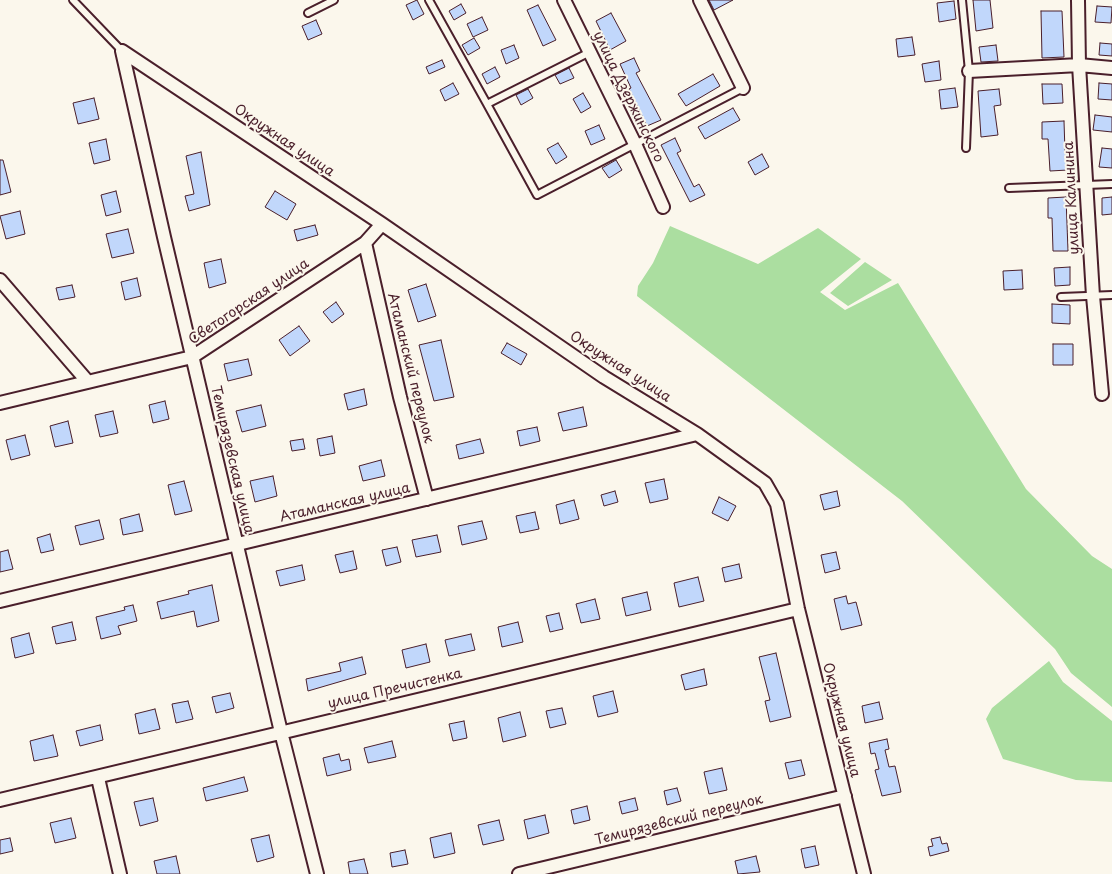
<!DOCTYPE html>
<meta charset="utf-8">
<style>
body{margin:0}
canvas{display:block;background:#fbf7ec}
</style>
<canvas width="1112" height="874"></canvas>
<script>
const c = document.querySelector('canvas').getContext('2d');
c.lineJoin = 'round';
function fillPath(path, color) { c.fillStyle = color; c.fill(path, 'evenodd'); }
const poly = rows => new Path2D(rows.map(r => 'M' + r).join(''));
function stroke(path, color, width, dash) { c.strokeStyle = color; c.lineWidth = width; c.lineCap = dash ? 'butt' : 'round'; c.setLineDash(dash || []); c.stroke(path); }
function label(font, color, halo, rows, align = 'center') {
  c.font = font + ' "Playpen Sans",sans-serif'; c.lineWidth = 4; c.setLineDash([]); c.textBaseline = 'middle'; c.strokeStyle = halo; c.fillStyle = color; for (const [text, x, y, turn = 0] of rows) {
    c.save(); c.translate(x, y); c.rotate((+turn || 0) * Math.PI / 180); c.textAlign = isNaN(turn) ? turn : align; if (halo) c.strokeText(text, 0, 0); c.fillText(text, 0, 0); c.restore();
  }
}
fillPath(poly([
 [670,226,758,264,818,228,861,259,820,292,845,310,898,283,1026,489,1092,556,1112,569,1112,707,1071,673,1055,649,902,501,637,296,638,286,653,263],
 [865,262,892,280,848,306,830,293],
 [1049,661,1063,682,1112,721,1112,782,1076,780,1003,759,986,719,992,708]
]), '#abdea0');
const building = poly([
 [417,0,424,14,413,20,406,5,417,0],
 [709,0,733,0,714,10,709,0],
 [973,0,990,0,993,28,976,31,973,0],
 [954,1,956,19,939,22,937,3,954,1],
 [461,4,466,13,454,20,449,11,461,4],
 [538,5,556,40,543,46,527,10,538,5],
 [1097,6,1112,7,1111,23,1095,22,1097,6],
 [1041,11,1062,11,1064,57,1042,58,1041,11],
 [611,13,626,41,610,50,596,21,611,13],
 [482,17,488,30,473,37,467,24,482,17],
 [316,20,322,34,308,40,302,26,316,20],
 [912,37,915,55,898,57,896,39,912,37],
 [474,38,480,48,468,55,462,45,474,38],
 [1100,43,1112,44,1112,56,1099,55,1100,43],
 [514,45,519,58,506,64,501,50,514,45],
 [996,45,998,61,981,62,979,47,996,45],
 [634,58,640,71,636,73,661,120,647,126,629,89,631,88,620,64,634,58],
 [442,60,445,67,429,74,426,67,442,60],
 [939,61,941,80,925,82,922,64,939,61],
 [495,67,500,77,487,84,482,74,495,67],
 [569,68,574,78,560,84,555,75,569,68],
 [713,74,720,86,686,106,678,94,713,74],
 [453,83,459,94,445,101,440,90,453,83],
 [1099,83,1112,84,1112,100,1098,99,1099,83],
 [1042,84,1062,84,1063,103,1043,104,1042,84],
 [955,88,958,107,941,109,939,90,955,88],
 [528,89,533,98,521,105,516,95,528,89],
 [999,89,1001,105,994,106,998,135,981,137,978,91,999,89],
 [583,93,591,107,581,113,573,99,583,93],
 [94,98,99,119,78,124,73,103,94,98],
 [733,108,740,120,705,139,698,127,733,108],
 [1095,115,1112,117,1112,132,1093,130,1095,115],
 [1064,121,1065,152,1066,152,1068,170,1050,171,1048,139,1042,139,1042,122,1064,121],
 [599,125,605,139,591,145,585,131,599,125],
 [675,138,681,151,677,153,694,187,699,184,705,195,690,202,661,145,675,138],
 [106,139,110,160,94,164,89,143,106,139],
 [558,143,567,157,556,164,547,149,558,143],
 [1102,148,1112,149,1112,168,1099,167,1102,148],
 [201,152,210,205,189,211,185,196,194,194,186,156,201,152],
 [762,154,769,167,755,175,748,162,762,154],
 [0,160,3,160,11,192,0,195,0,160],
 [616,160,622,170,609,178,602,168,616,160],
 [116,191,121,212,106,216,101,195,116,191],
 [275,191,296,204,287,220,265,207,275,191],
 [1066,197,1068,251,1053,251,1052,218,1048,218,1048,198,1066,197],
 [1112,197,1112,214,1102,215,1102,198,1112,197],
 [20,211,25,234,6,239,0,216,20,211],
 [315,225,318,235,297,241,294,230,315,225],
 [128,229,134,253,112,258,106,234,128,229],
 [221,259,226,283,209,288,204,263,221,259],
 [1070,267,1070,285,1055,286,1054,268,1070,267],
 [1022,270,1023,289,1004,290,1003,271,1022,270],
 [137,278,141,296,125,300,121,282,137,278],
 [426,284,436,316,418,322,408,290,426,284],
 [72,285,75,297,59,300,56,288,72,285],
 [336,302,344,314,332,323,323,312,336,302],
 [1052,304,1070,305,1070,324,1052,323,1052,304],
 [299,326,310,341,290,356,279,340,299,326],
 [441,340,454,397,434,401,419,345,441,340],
 [507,343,527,354,521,365,501,353,507,343],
 [1053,344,1073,344,1073,365,1053,365,1053,344],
 [248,359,252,375,228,381,224,364,248,359],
 [364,389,367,405,348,410,344,394,364,389],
 [165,401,169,419,153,423,149,405,165,401],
 [261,405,266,426,242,432,236,411,261,405],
 [583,407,587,426,563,431,558,413,583,407],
 [113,411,118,433,100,437,95,415,113,411],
 [68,421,73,443,55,447,50,426,68,421],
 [537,427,540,441,520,446,517,431,537,427],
 [25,435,30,455,11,460,6,440,25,435],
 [332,436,335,453,320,456,317,439,332,436],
 [303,439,305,449,292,451,290,441,303,439],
 [480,439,484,453,459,459,456,445,480,439],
 [381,460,385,476,363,481,359,466,381,460],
 [273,476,277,496,255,502,250,481,273,476],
 [664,479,668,499,650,503,645,483,664,479],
 [184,481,192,511,175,515,168,485,184,481],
 [615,491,618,502,604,506,601,495,615,491],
 [837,491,840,506,824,510,820,495,837,491],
 [719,497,736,506,728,521,712,513,719,497],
 [574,500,579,519,560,524,556,505,574,500],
 [535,512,539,529,520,533,516,516,535,512],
 [139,514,143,531,123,535,120,519,139,514],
 [99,520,104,539,80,545,75,526,99,520],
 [482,521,487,539,462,545,458,526,482,521],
 [50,534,54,550,41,553,37,538,50,534],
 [437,535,441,552,416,557,412,540,437,535],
 [397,547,401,562,386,566,382,550,397,547],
 [8,550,13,569,0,572,0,552,8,550],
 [353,551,357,569,340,573,335,555,353,551],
 [836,552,840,569,825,573,821,555,836,552],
 [739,564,742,578,725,582,722,568,739,564],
 [302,565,305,580,280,586,276,571,302,565],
 [698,577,704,601,679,607,674,583,698,577],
 [212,585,219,621,197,627,194,611,161,619,157,602,189,594,188,591,212,585],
 [647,592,651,610,626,616,622,598,647,592],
 [846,596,848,604,856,602,862,625,841,630,834,599,846,596],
 [595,599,600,619,581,623,576,604,595,599],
 [133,605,137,621,118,626,121,634,101,639,96,617,125,610,124,607,133,605],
 [559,613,563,629,550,632,546,616,559,613],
 [72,622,76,640,56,644,52,627,72,622],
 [518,622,523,642,502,647,498,627,518,622],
 [29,633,34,653,15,658,11,638,29,633],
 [471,634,475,650,449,656,445,640,471,634],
 [426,644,430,662,406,668,402,650,426,644],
 [776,653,791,717,770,722,765,701,770,700,759,657,776,653],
 [362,657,366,674,308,691,306,679,341,671,339,663,362,657],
 [704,669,707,685,685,690,681,675,704,669],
 [613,691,618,712,598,717,593,696,613,691],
 [230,693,234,708,216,713,212,697,230,693],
 [188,701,193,719,176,723,172,704,188,701],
 [879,702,883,719,865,723,862,706,879,702],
 [562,708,566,724,550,728,546,711,562,708],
 [155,709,160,729,139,734,135,714,155,709],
 [520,712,526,736,503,742,498,718,520,712],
 [464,721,467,738,453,741,449,724,464,721],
 [100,725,103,740,80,746,76,731,100,725],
 [53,735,58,756,34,761,30,741,53,735],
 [887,739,889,749,885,750,889,767,895,766,901,792,882,796,875,770,879,769,875,753,871,754,869,743,887,739],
 [392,741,396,757,368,763,364,748,392,741],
 [339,754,341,761,349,759,351,770,327,776,323,758,339,754],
 [801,760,805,775,789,779,785,763,801,760],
 [722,768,727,790,709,794,704,772,722,768],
 [244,777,248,791,206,801,203,788,244,777],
 [677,788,681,801,667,805,664,791,677,788],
 [153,798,158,821,140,826,134,802,153,798],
 [635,798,638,810,622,814,619,802,635,798],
 [587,806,590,820,574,824,571,810,587,806],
 [545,815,549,833,528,839,524,820,545,815],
 [71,818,76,838,55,843,50,823,71,818],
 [499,820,504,840,483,845,478,825,499,820],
 [451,833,455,853,434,858,430,838,451,833],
 [269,835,274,857,257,862,251,839,269,835],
 [940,837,942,844,947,843,949,851,930,856,928,847,933,846,931,839,940,837],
 [10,838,13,851,0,854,0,840,10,838],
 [815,846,819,865,805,868,801,849,815,846],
 [405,850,408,864,392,867,390,853,405,850],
 [176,856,180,874,157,874,154,861,176,856],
 [756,856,760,872,738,874,735,861,756,856],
 [364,859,368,874,350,874,348,862,364,859]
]);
fillPath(building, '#c1d7fb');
stroke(building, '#4a1f2b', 1);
const service = poly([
 [73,0,122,51],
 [429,0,487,104,590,52],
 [962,0,969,71,966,148],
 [308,13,334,0],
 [487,104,537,195,743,88],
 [1009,188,1112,184],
 [1061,297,1112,295]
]);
const minor = poly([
 [564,0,635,144,663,207],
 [700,0,743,88],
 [1078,0,1079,65,1093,296,1102,394],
 [122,51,382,224,604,377,697,434,765,483,777,504,798,609,864,874],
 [122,51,164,237,281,732,317,874],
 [969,71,1079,65,1112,68],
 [365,243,400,397,427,499],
 [0,280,88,382],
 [0,403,192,357,365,243,382,224],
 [0,601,697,434],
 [98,778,120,874],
 [0,800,798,609],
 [519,874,845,796]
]);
stroke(service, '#4a1f2b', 10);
stroke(minor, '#4a1f2b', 16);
stroke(service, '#fbf7ec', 6);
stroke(minor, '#fbf7ec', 12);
label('14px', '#4a1f2b', '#fbf7ec', [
 ["улица Дзержинского",628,97,64],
 ["Окружная улица",284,141,34],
 ["улица Калинина",1072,198,-93],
 ["Светогорская улица",249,302,-34],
 ["Окружная улица",620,367,33],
 ["Атаманский переулок",410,368,76],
 ["Темирязевская улица",232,460,77],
 ["Атаманская улица",345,503,-13],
 ["улица Пречистенка",395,689,-13],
 ["Окружная улица",841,720,76],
 ["Темирязевский переулок",679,820,-14]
]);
</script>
